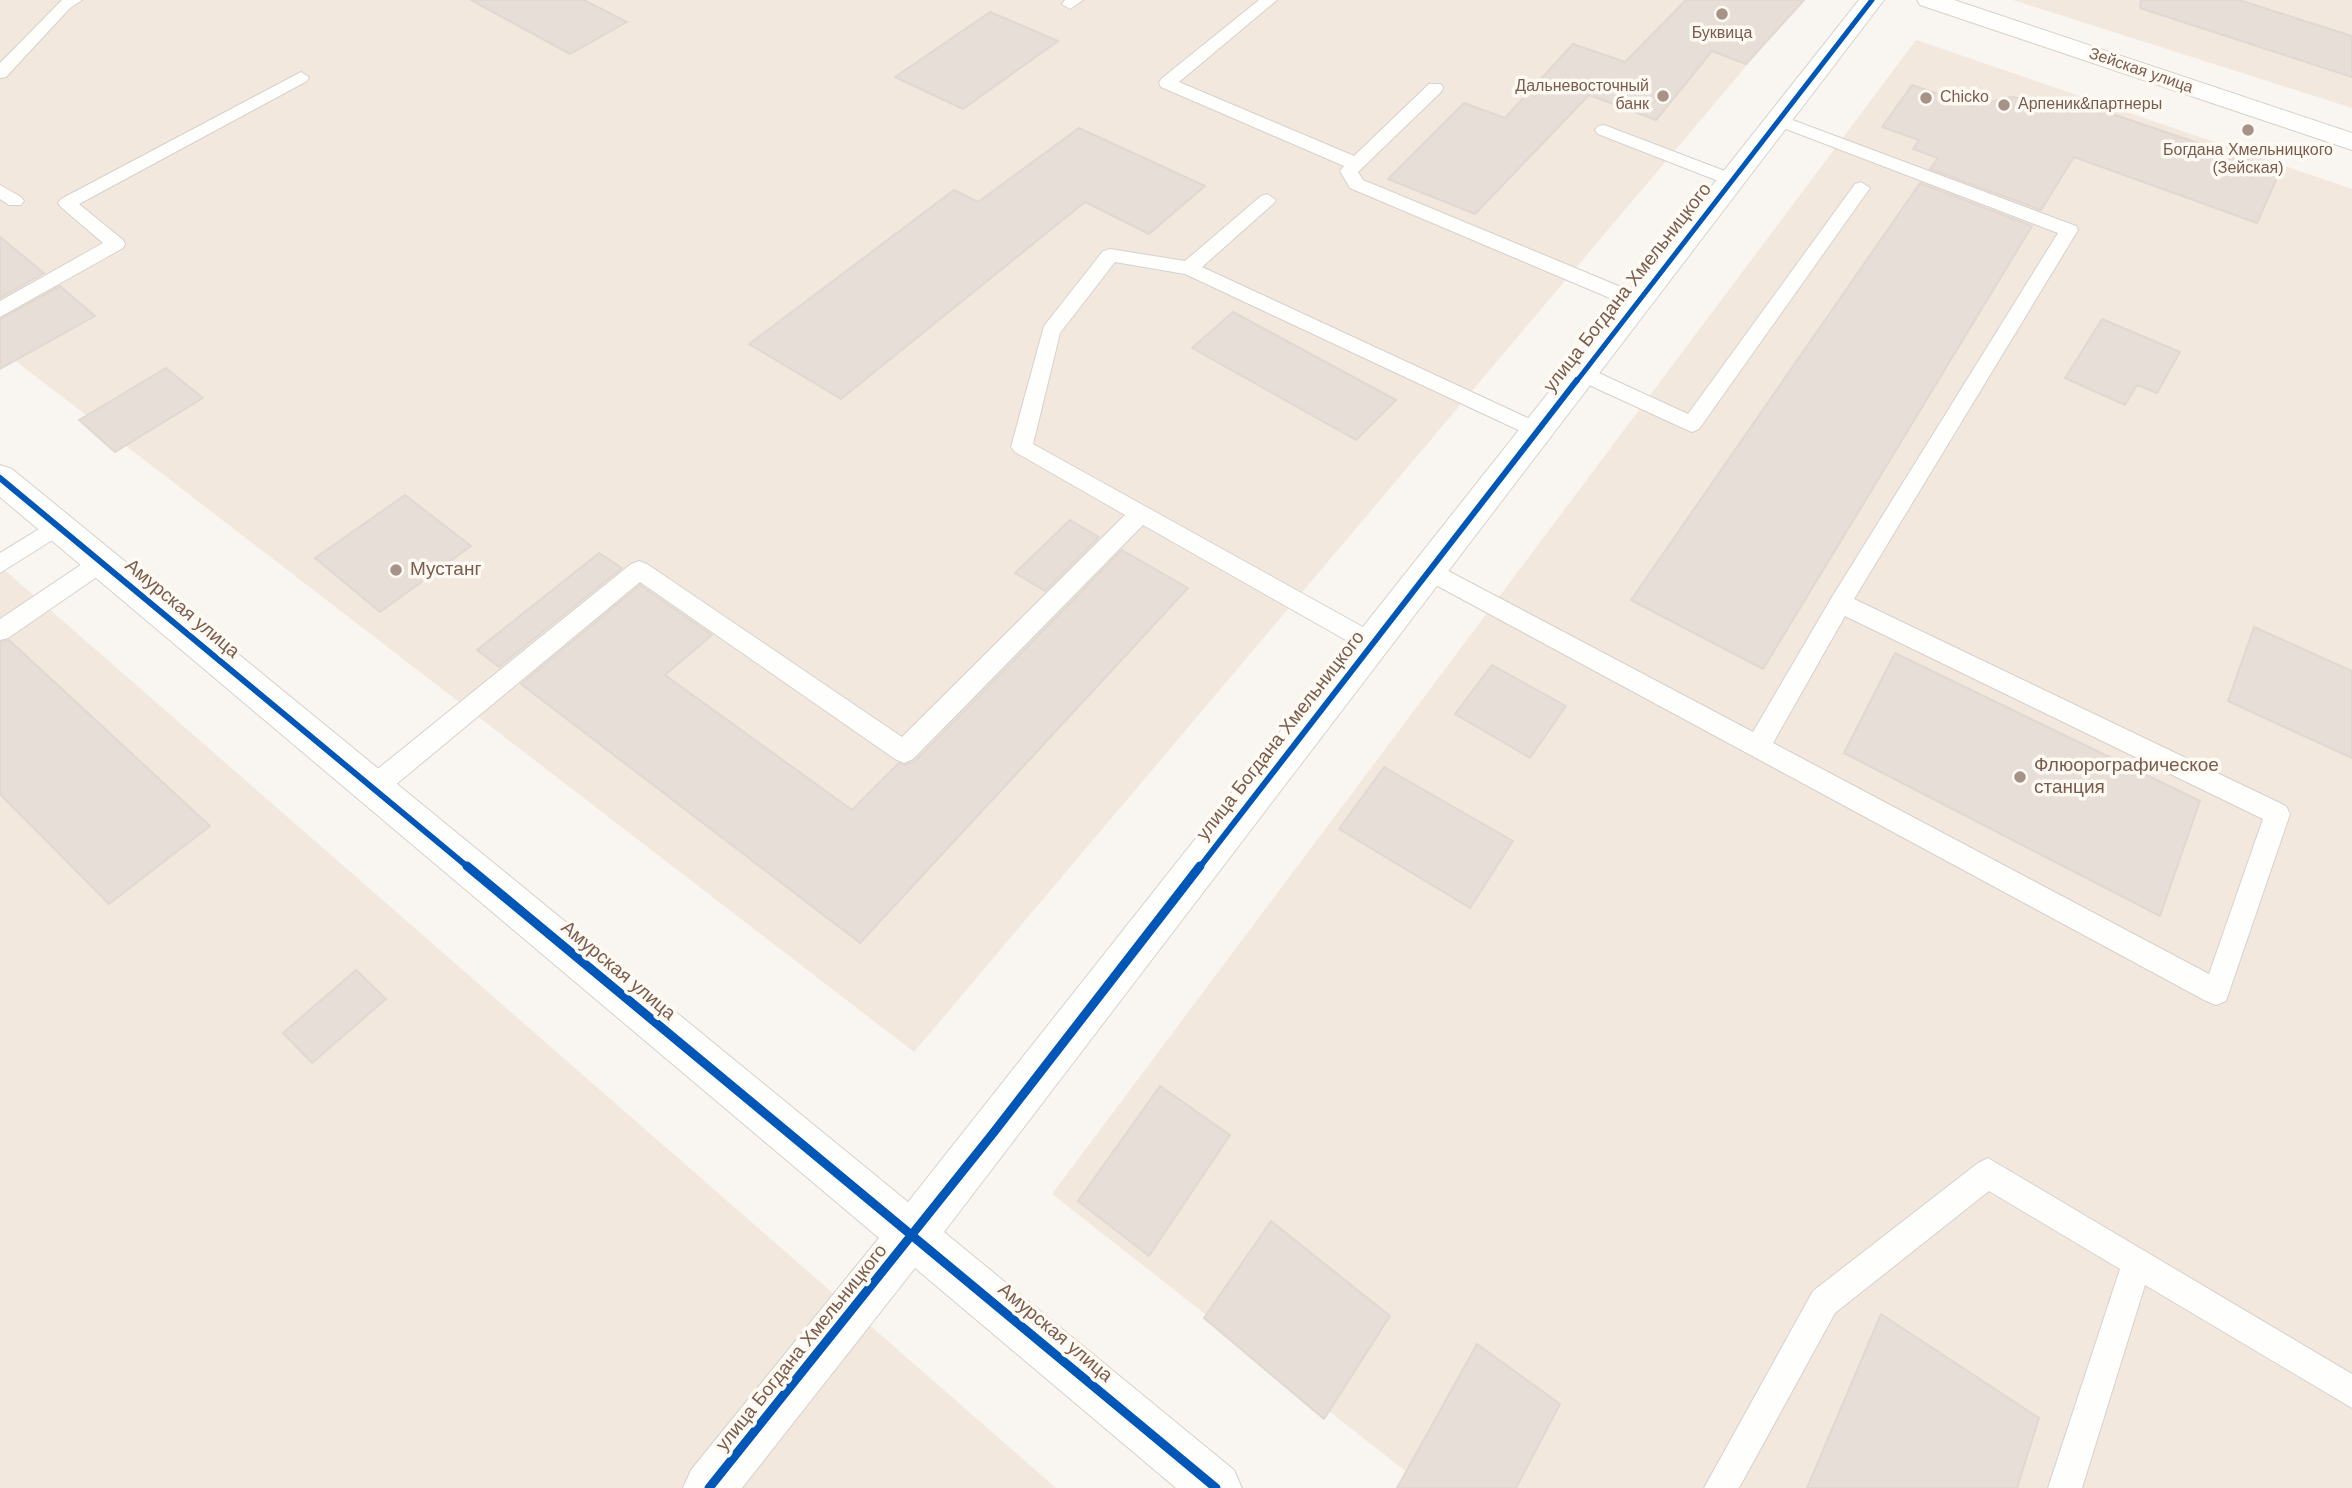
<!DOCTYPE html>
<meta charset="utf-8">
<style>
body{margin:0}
canvas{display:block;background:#f9f5f0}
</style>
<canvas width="2352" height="1488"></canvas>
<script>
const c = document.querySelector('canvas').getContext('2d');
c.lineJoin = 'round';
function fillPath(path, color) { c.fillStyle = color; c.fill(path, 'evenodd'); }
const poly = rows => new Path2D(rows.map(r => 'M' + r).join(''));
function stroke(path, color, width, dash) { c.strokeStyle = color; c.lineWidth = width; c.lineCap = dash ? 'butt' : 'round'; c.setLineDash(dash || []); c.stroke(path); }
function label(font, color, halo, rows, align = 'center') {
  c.font = font + ' Helvetica,sans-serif'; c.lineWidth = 7; c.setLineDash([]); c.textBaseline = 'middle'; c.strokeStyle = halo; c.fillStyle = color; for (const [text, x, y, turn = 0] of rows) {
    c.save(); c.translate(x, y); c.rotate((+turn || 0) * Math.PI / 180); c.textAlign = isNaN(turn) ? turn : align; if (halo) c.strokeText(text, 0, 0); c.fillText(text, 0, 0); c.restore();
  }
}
fillPath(poly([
 [0,0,1802,0,914,1052,0,349],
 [2013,0,2352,0,2352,108],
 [1916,40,2352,189,2352,1488,1427,1488,1052,1194],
 [0,566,1056,1488,0,1488]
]), '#f2e8de');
const building = poly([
 [471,0,584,0,627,22,570,54,471,0],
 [1686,0,1804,0,1746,64,1712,51,1656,120,1589,95,1475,214,1388,179,1464,103,1505,118,1573,44,1625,62,1686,0],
 [2141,0,2239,0,2352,36,2352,77,2140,8,2141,0],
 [990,12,1058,41,963,109,895,77,990,12],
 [1912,85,1973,106,2011,97,2092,107,2280,171,2257,223,2074,157,2041,210,1930,169,1938,158,1913,149,1919,140,1882,127,1912,85],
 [1079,128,1205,186,1149,234,1085,202,841,399,749,344,954,190,978,202,1079,128],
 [1920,183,2032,226,1763,669,1631,600,1920,183],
 [0,237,44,273,0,298,0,237],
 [60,286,95,316,0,369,0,319,60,286],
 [1233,312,1396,400,1356,440,1192,348,1233,312],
 [2102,319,2180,352,2157,393,2137,385,2125,405,2065,378,2102,319],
 [166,368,203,398,115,452,79,420,166,368],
 [405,495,471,546,380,612,315,558,405,495],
 [1070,520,1099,537,1045,591,1015,573,1070,520],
 [1122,550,1188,588,860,943,521,684,640,585,712,635,665,675,852,810,899,763,905,765,915,761,1122,550],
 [599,553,622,568,499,667,477,650,599,553],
 [2254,627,2352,671,2352,758,2228,701,2254,627],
 [9,640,210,826,109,904,0,794,0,642,9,640],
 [1895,653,2200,801,2160,916,1844,753,1895,653],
 [1492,665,1566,706,1530,758,1455,714,1492,665],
 [1384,767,1513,841,1470,908,1339,829,1384,767],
 [356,970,386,999,312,1063,283,1033,356,970],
 [1160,1086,1230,1135,1149,1256,1078,1201,1160,1086],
 [1271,1221,1390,1316,1324,1419,1204,1318,1271,1221],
 [1881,1314,2039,1418,2017,1488,1807,1488,1881,1314],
 [1477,1344,1560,1404,1516,1488,1397,1488,1477,1344]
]);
fillPath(building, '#e6ded7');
stroke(building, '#e2d8d2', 2);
const service = poly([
 [62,0,82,0,70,8,6,77,0,78,0,63,62,0],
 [1065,0,1083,0,1070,9,1062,4,1065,0],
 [1259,0,1277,0,1179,82,1354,156,1429,84,1441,84,1443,88,1441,92,1358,172,1363,180,1645,297,1648,302,1645,307,1631,307,1350,188,1340,171,1344,166,1161,87,1159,83,1161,79,1259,0],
 [301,72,309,77,307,81,79,204,123,240,125,244,123,248,0,317,0,301,103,243,61,207,58,203,61,199,301,72],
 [1779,115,2076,226,2078,230,1854,599,2286,806,2290,814,2226,1001,2216,1005,2206,1001,1421,577,1418,571,1421,565,1429,562,1437,565,1753,732,1832,597,2058,233,1773,124,1770,120,1779,115],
 [1845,616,2263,819,2209,974,1773,743,1845,616],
 [1604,125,1738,176,1741,180,1732,186,1726,184,1598,134,1595,130,1598,126,1604,125],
 [1861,182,1870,188,1699,429,1692,432,1685,429,1576,379,1573,374,1576,369,1590,369,1688,414,1855,184,1861,182],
 [0,185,21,197,24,201,21,205,9,205,0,199,0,185],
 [1267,194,1276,200,1273,204,1202,267,1545,426,1548,431,1545,436,1538,439,1531,436,1185,274,1115,262,1060,333,1033,444,1381,637,1385,644,1381,651,1373,654,1365,651,1143,525,913,759,904,763,895,759,640,582,382,796,373,799,364,796,360,788,364,780,631,564,639,561,647,564,902,737,1125,515,1015,452,1011,447,1044,326,1103,251,1110,249,1185,261,1261,196,1267,194],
 [57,518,65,520,68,526,65,532,0,573,0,553,57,518],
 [102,553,110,556,113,562,110,568,8,638,0,640,0,619,94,556,102,553],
 [1988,1158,2352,1374,2352,1408,2145,1285,2082,1488,2048,1488,2120,1269,1989,1191,1835,1313,1739,1488,1704,1488,1813,1291,1978,1163,1988,1158]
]);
const tertiary = poly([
 [1859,0,1884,0,944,1232,1234,1470,1242,1488,1176,1488,915,1268,742,1488,683,1488,691,1470,879,1238,0,497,0,465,12,469,908,1202,1859,0],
 [1917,0,1954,0,2352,133,2352,150,1920,5,1917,0]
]);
stroke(service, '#d7d1cb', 2);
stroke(tertiary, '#d7d1cb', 2);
fillPath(service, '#fefefd');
fillPath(tertiary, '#fefefd');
stroke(poly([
 [1576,382,1872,0]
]), '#0057b8', 5);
stroke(poly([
 [0,478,469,868],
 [1199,868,1577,380]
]), '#0057b8', 6);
stroke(poly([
 [467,866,1216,1488],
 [709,1488,994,1132,1200,866]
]), '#0057b8', 9);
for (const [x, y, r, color] of [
 [1722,14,7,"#a69286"],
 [1663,96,7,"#a69286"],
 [1926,98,7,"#a69286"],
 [2004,105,7,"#a69286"],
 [2248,130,7,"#a69286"],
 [396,570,7,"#a69286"],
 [2020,777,7,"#a69286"]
]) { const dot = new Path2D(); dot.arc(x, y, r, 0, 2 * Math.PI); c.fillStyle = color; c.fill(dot); stroke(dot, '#fffaf3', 2.5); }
label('16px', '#7a5c4d', '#fffaf3', [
 ["Буквица",1722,34],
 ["Дальневосточный",1649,87,"right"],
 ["банк",1649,105,"right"],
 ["Chicko",1940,98,"left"],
 ["Арпеник&партнеры",2018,105,"left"],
 ["Богдана Хмельницкого",2248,151],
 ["(Зейская)",2248,169]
]);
label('16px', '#7a5c4d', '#fffaf3', [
 ["Зейская улица",2141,71,19]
]);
label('19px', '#7a5c4d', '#fffaf3', [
 ["улица Богдана Хмельницкого",1628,288,-52],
 ["Амурская улица",182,609,40],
 ["улица Богдана Хмельницкого",1281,736,-52],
 ["Амурская улица",618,971,40],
 ["Амурская улица",1055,1333,40],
 ["улица Богдана Хмельницкого",802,1348,-51]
]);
label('19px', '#7a5c4d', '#fffaf3', [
 ["Мустанг",410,570],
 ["Флюорографическое",2034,766],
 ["станция",2034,788]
], 'left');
</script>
